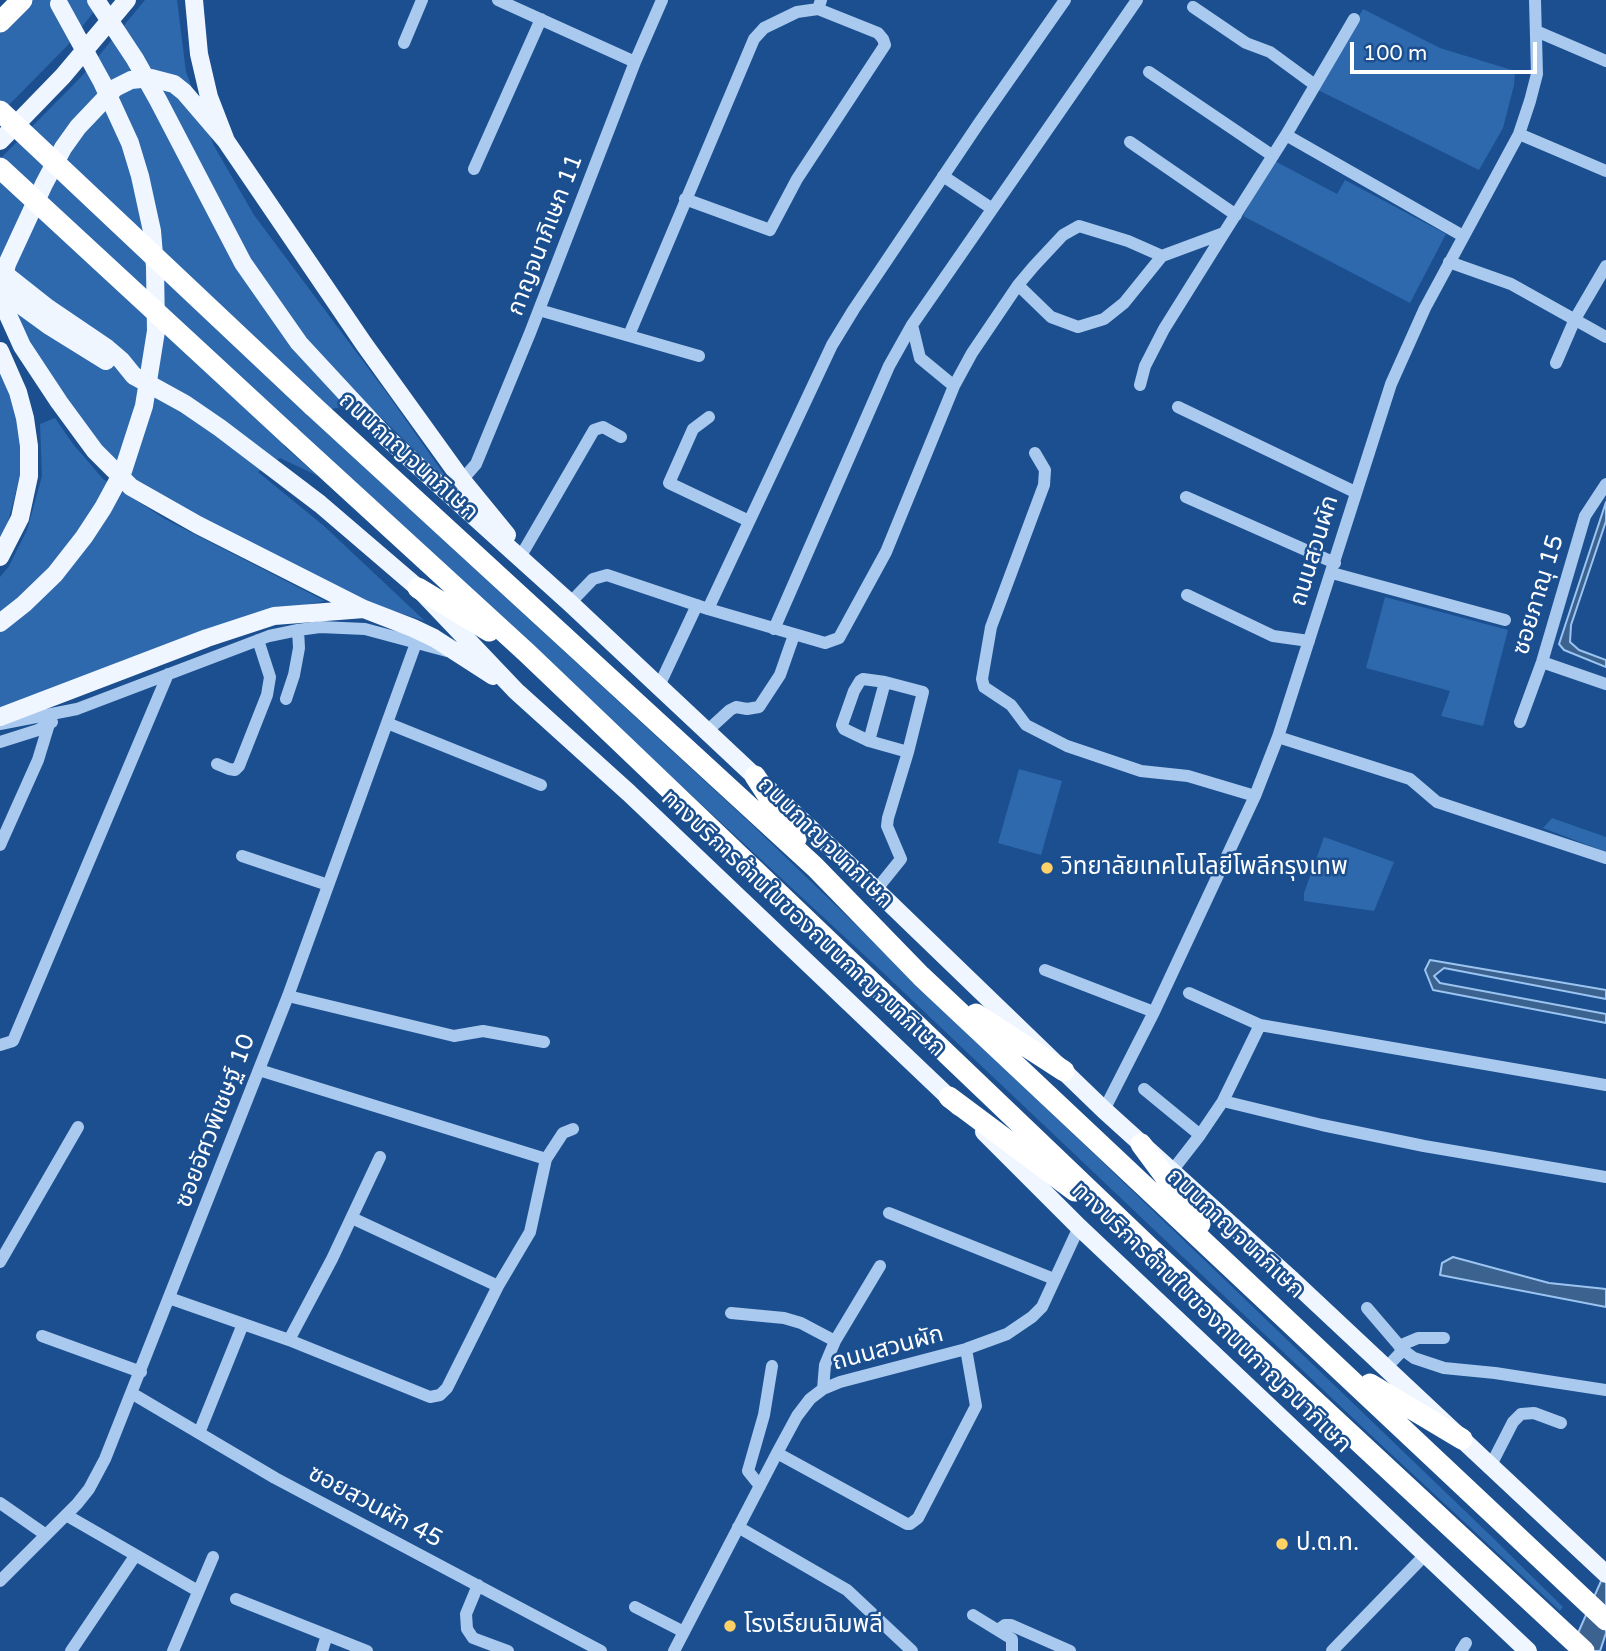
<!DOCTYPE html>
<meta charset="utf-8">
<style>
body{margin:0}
#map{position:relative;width:1606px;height:1651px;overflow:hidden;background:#1b4f8f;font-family:"Varela Round",sans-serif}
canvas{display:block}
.scale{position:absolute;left:1350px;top:42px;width:187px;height:32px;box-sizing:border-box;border:4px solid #fff;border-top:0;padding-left:9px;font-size:21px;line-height:24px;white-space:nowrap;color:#fff;-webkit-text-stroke:5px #1b4f8f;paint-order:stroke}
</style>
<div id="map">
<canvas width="1606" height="1651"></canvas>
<div class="scale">100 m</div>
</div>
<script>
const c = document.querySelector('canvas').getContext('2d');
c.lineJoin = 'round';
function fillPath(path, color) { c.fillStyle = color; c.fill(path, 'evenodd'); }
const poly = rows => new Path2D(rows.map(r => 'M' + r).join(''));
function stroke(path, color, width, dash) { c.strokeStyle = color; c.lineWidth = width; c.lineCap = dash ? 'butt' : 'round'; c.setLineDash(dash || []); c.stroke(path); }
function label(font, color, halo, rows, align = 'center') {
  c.font = font + ' "Varela Round","Noto Sans Thai",sans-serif'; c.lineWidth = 5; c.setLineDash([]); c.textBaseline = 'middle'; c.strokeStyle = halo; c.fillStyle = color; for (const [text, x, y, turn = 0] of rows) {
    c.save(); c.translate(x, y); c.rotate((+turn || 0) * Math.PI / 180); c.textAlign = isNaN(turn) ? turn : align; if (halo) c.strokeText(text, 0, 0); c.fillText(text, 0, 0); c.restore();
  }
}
fillPath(poly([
 [25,0,103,0,67,46,0,114,0,25],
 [145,0,177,0,186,72,214,146,254,215,389,396,453,487,365,402,307,414,747,820,1490,1535,1563,1607,1560,1611,1376,1440,875,965,296,429,284,446,318,476,280,458,258,472,324,526,425,621,365,602,195,517,111,464,0,302,0,159,82,76],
 [1363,9,1440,48,1515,71,1514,85,1503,128,1479,170,1316,89],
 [1273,160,1337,194,1345,180,1446,234,1410,303,1243,216],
 [0,359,13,390,24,460,4,538,0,543],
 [55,418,73,444,103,479,165,519,325,601,290,608,0,708,0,577,9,566,27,530,42,476,40,424],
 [1385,597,1508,630,1483,726,1441,716,1450,691,1366,668],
 [1019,769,1062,781,1041,855,998,843],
 [1552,818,1606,837,1606,852,1543,828],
 [1324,837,1394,862,1374,911,1304,901,1304,893]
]), '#2e69ad');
const water = poly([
 [1606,502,1606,521,1571,625,1570,642,1579,650,1606,660,1606,667,1564,650,1559,644,1606,502],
 [1430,960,1606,990,1606,999,1444,968,1434,976,1440,983,1606,1014,1606,1023,1433,990,1425,970,1430,960],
 [1453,1257,1549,1283,1606,1289,1606,1307,1440,1275,1442,1263,1453,1257],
 [1606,1570,1606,1633,1600,1651,1570,1651,1606,1570]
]);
fillPath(water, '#3c6290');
stroke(water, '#9cc4f0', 2);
stroke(poly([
 [498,0,635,62],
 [1193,7,1246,43,1270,52,1315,85],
 [1536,31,1606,61],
 [404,43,422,0],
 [1149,72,1273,156],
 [1519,134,1606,171],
 [1286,135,1354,19],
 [1130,142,1236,215],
 [474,169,541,19],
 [943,176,991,208],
 [685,199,770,230,797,179,885,45,883,39,878,33,818,9],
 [1449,262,1511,284,1606,337],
 [1018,285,1051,317,1078,327,1104,319,1124,303,1162,256],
 [539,310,699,356],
 [912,325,920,358,954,386],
 [629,335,754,39,764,28,797,12,818,9,821,0],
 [1556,363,1575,319,1606,266],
 [1140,385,1145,366,1164,329,1224,233],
 [1178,407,1355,492],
 [709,417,693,429,669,483,749,521],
 [1035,453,1045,470,1044,485,991,627,982,679,984,687,1011,705,1026,725,1067,746,1141,771,1188,776,1255,796],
 [462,480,476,464,530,333,635,62,662,0],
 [1186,497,1335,563],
 [522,554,594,430,603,427,621,437],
 [1332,573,1505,620],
 [1187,595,1273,636,1309,641],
 [570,603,593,579,607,575,708,609,825,643,839,638,886,552,954,386,972,353,1018,285,1034,266,1063,235,1079,226,1128,241,1162,256,1224,233,1286,135,1463,236],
 [708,609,832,345,854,309,979,123,1065,0],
 [774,629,889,366,912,325,1137,0],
 [1542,662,1606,684],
 [659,686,697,605],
 [286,699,294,675,299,648,298,630],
 [1520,722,1542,662,1585,516,1606,484],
 [387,723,541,785],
 [0,724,77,709,269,636,298,630,320,627,365,629,447,651],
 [707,731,730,710,736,707,747,709,759,707,780,675,794,635],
 [1278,737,1410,779,1437,802,1606,858],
 [869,741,885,682],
 [0,742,38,730,52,722],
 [217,764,229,769,235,770,239,766,267,695,270,677,258,640],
 [0,845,38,760,49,724],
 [242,856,328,885],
 [876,890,901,859,887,826,888,818,908,752,923,692,885,682,863,679,860,681,854,691,842,725,844,729,869,741,908,752],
 [1045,970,1154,1012],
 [1189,993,1260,1025,1606,1085],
 [288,996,454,1036,483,1031,544,1042],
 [0,1045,13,1041,168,674],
 [259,1070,546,1159],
 [1144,1089,1200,1135,1172,1171],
 [1223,1101,1322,1125,1424,1146,1606,1177],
 [1104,1110,1154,1012,1255,796,1278,737,1391,384,1425,308,1519,134,1530,101,1537,74,1535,0],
 [1200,1135,1223,1101,1260,1025],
 [889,1213,1054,1279],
 [352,1218,498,1286],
 [0,1262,78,1127],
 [169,1298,289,1340,430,1397,440,1395,447,1388,498,1286,530,1232,546,1159,563,1133,573,1129],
 [1367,1308,1403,1350],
 [731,1313,784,1318,801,1323,835,1341],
 [42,1336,141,1372],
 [289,1340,332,1259,380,1157],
 [1399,1346,1418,1338,1444,1338],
 [1386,1368,1403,1350,1414,1358,1444,1368,1495,1373,1606,1390],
 [823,1389,825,1365,835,1341,880,1266],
 [133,1394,275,1478,601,1651],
 [199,1433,243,1324],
 [777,1453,907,1524,910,1524,918,1518,976,1406,966,1349],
 [1491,1465,1513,1422,1521,1414,1534,1413,1561,1423],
 [760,1486,748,1471,764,1415,772,1366],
 [0,1503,46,1535],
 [66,1515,198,1591],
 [738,1527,847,1590,912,1651],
 [0,1581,77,1504,89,1489,105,1459,288,996,416,643],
 [478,1585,466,1614,467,1629,473,1638,508,1651],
 [236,1599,367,1651],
 [635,1607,684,1632],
 [973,1615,1012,1639,1012,1651],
 [998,1630,1005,1625,1011,1625,1070,1651],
 [71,1651,135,1556],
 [173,1651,213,1557],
 [322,1651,327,1635],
 [674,1651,777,1453,797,1416,810,1399,823,1389,840,1382,966,1349,1007,1334,1032,1317,1042,1307,1079,1227],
 [1332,1651,1425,1555],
 [1461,1651,1466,1643]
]), '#a9c9ee', 12);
stroke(poly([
 [194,0,199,54,209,97,226,141,364,344,462,480,507,535],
 [0,141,63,76,127,0],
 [226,141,184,92,174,84,151,78,131,80,115,88,78,127,63,148,44,184,7,264,2,284,3,304,22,346,59,402,95,451,131,487,198,525,364,609],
 [0,351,18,392,25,418,29,446,29,476,20,518,0,557],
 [136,377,185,404,220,428,320,504,418,588,516,691,629,793,959,1107],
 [387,438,570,603,876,890,1104,1110,1292,1280,1606,1574],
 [0,717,207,638,274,616,364,609,413,628,434,638,493,676],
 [984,1132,1079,1227,1528,1651]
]), '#f0f6ff', 18);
stroke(poly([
 [0,22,22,0],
 [313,406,815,867,921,976,1606,1620],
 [289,435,527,653,1149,1247,1584,1651],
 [418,588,489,631],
 [755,776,796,839],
 [976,1014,1064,1071],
 [949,1097,1075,1191],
 [1141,1144,1200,1224],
 [1370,1384,1462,1439]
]), '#fff', 21);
stroke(poly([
 [96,0,135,59,158,100,243,263,299,343,387,438],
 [0,270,48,308,107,348,121,360,134,376],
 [0,290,48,325,106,361],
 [0,623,24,604,55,574,84,537,103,508,123,471,144,406,156,331,155,267,152,231,140,176,130,143,102,82,59,4]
]), '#f0f6ff', 18);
stroke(poly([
 [0,111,313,406],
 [0,168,289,435]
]), '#fff', 21);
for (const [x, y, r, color] of [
 [1047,868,7,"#ffd166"],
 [1282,1544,7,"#ffd166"],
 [730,1626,7,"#ffd166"]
]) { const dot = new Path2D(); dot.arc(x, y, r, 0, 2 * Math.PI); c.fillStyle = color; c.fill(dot); stroke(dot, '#1b4f8f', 2.5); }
label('24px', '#fff', '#1b4f8f', [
 ["กาญจนาภิเษก 11",546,235,-69],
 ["ถนนกาญจนาภิเษก",408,457,42],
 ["ถนนสวนผัก",1315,551,-73],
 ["ซอยภาณุ 15",1539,595,-73],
 ["ถนนกาญจนาภิเษก",825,843,44],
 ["ทางบริการด้านในของถนนกาญจนาภิเษก",803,924,43],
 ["ซอยอัศวพิเชษฐ์ 10",216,1121,-69],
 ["ถนนกาญจนาภิเษก",1235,1234,43],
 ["ทางบริการด้านในของถนนกาญจนาภิเษก",1211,1318,44],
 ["ถนนสวนผัก",888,1349,-15],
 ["ซอยสวนผัก 45",375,1507,28]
]);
label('24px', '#fff', '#1b4f8f', [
 ["วิทยาลัยเทคโนโลยีโพลีกรุงเทพ",1061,868],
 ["ป.ต.ท.",1296,1544],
 ["โรงเรียนฉิมพลี",744,1626]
], 'left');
</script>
